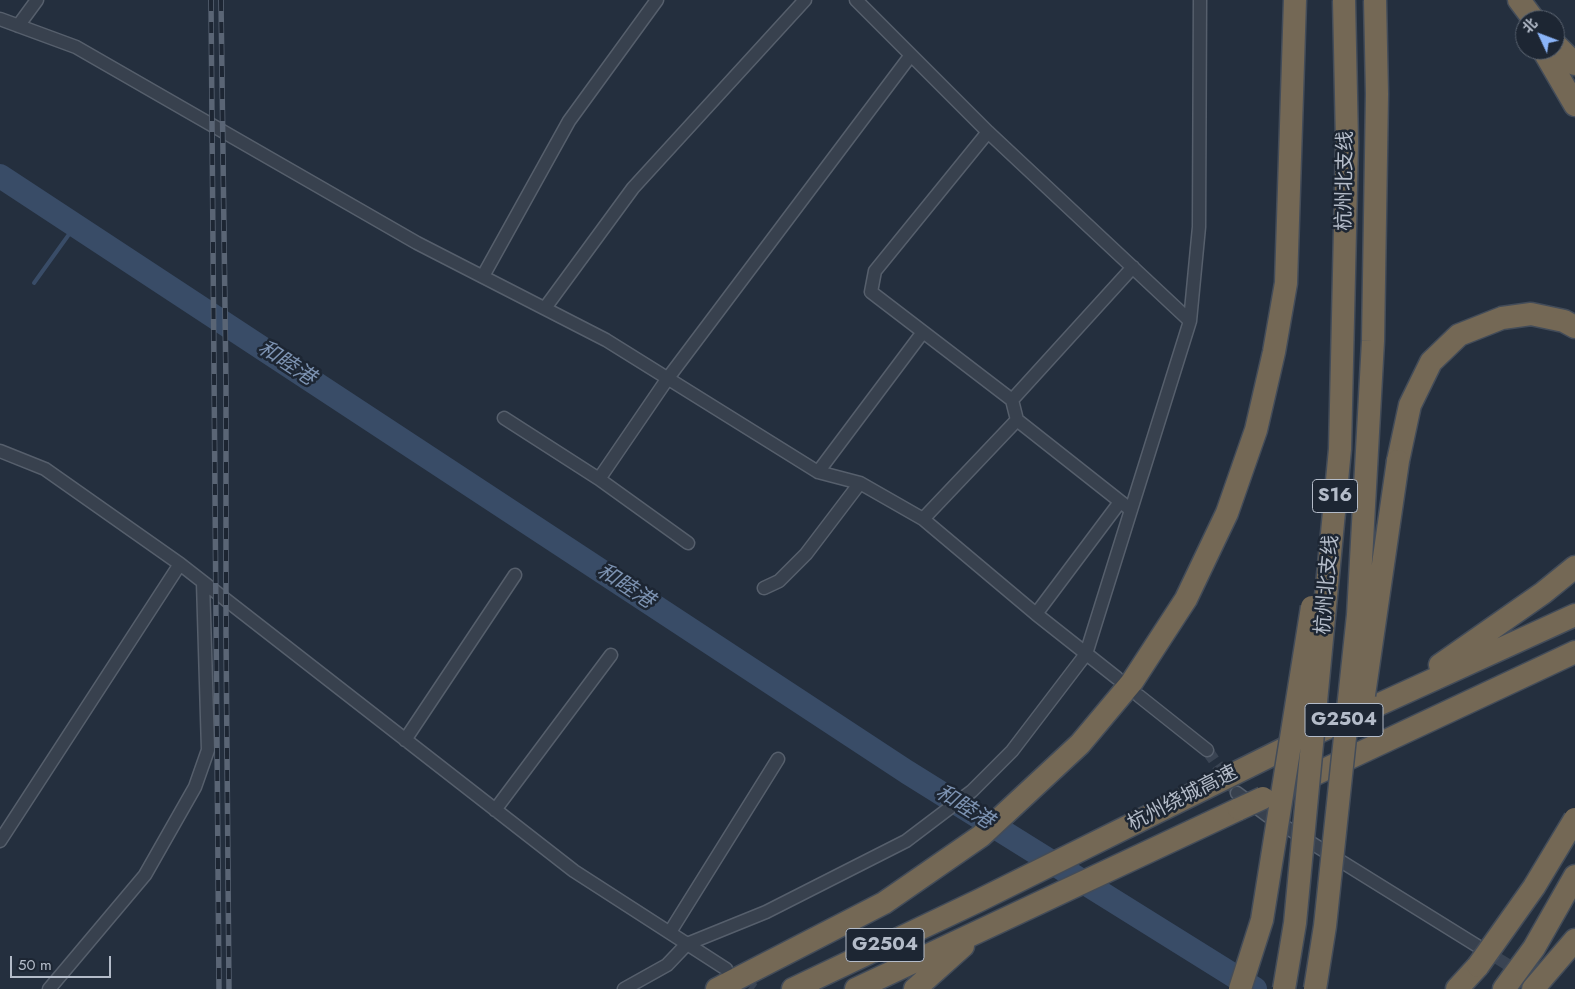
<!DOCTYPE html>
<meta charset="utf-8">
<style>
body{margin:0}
#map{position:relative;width:1575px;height:989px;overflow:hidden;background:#242f3e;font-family:Jost,"Noto Sans SC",sans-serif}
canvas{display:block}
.north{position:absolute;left:1515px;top:10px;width:50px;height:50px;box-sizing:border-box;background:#1d2633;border:1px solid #59626f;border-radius:50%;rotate:313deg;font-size:14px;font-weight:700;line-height:20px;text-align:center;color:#b4bcc9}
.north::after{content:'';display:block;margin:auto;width:18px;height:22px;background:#8ab4f8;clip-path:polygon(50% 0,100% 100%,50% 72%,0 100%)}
.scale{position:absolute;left:10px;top:956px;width:101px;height:22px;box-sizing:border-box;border:2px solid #b4bcc9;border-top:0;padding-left:6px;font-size:15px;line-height:18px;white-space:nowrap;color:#b4bcc9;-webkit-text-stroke:4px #1d2633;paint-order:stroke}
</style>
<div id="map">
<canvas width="1575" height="989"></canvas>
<div class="north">北</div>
<div class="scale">50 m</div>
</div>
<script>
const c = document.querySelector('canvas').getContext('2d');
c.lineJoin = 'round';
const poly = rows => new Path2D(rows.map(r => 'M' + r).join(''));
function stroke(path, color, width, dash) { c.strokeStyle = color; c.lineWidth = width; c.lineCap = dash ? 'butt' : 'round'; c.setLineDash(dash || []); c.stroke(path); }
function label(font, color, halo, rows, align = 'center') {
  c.font = font + ' Jost,"Noto Sans SC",sans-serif'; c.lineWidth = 5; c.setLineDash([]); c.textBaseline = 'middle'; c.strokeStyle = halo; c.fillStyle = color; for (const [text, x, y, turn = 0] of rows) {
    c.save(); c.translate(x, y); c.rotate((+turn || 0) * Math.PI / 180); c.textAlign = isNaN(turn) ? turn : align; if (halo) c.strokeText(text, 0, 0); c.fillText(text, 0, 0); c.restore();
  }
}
stroke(poly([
 [34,283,75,226]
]), '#394c67', 4);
stroke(poly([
 [0,176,907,772,1255,989]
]), '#394c67', 24);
stroke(poly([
 [1207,750,1237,793],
 [1497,958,1542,986],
 [735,976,754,989]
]), '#3a4453', 12, [12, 6]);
const street = poly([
 [856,0,988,132,1190,321],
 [0,19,76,47,417,243,606,340,818,472,860,483,923,519,1036,614,1117,678],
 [18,26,37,0],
 [988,132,875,271,871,292,1012,400,1017,420,1131,510],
 [483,276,569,121,657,0],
 [545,308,633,188,805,0],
 [1012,400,1133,267],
 [504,418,599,479,668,378,911,55],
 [0,451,45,469,180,564,574,871,726,969],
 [818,472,923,332],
 [599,479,688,543],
 [923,519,1017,420],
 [764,588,779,581,806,554,860,483],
 [1036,614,1120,502],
 [1139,696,1207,750],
 [405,740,515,575],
 [1237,793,1268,816,1492,955],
 [495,810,611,655],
 [0,841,180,564],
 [670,932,778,759],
 [49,989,145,875,195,787,208,750,203,582],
 [624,989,667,965,687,944,766,912,906,841,972,791,1012,751,1086,654,1190,321,1199,227,1200,0]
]);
const highway = poly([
 [1519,0,1534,20],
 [1555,44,1575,64],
 [1543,50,1575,105],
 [1398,461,1410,405,1431,362,1459,335,1502,318,1531,314,1564,321,1575,327],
 [1440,665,1543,593,1575,567],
 [1294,784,1575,652],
 [717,989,884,903,981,836,1080,744,1132,682,1186,599,1227,513,1256,430,1274,352,1286,283,1295,0],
 [793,989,978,901,1312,735,1575,615],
 [856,989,1239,809],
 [915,989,963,946],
 [1457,989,1478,966],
 [1504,989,1534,948,1575,876],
 [1533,989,1575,940]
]);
stroke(street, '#565f6c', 15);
stroke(highway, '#434c59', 25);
stroke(street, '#38414e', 12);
stroke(highway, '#746855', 22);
const rail = poly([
 [211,0,219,989],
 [221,0,226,386,226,634,229,989]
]);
stroke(rail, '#5a6575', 5.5);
stroke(rail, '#1d2633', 4, [11]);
const highwayBridge = poly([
 [1364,695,1398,461],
 [1239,809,1263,798],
 [1478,966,1534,887,1575,819],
 [1240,989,1262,920,1312,607],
 [1284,989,1295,923,1340,449,1347,142,1344,0],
 [1315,989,1325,926,1358,615,1373,341,1377,94,1375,0]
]);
stroke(highwayBridge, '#434c59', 25, []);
stroke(highwayBridge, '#746855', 22);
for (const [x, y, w] of [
 [1335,496,45],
 [1344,720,78],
 [885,945,78]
]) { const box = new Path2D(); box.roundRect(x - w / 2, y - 16.5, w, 33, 4); c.fillStyle = '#1d2633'; c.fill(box); stroke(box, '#b4bcc9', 1); }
label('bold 19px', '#b4bcc9', null, [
 ["S16",1335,496],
 ["G2504",1344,720],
 ["G2504",885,945]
]);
label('20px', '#b4bcc9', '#1d2633', [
 ["杭州北支线",1346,181,-89],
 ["杭州北支线",1328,585,-85],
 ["杭州绕城高速",1183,799,-27]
]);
label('italic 21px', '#7c92b1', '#1d2633', [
 ["和睦港",286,364,33],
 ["和睦港",625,587,33],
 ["和睦港",964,808,32]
]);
</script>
